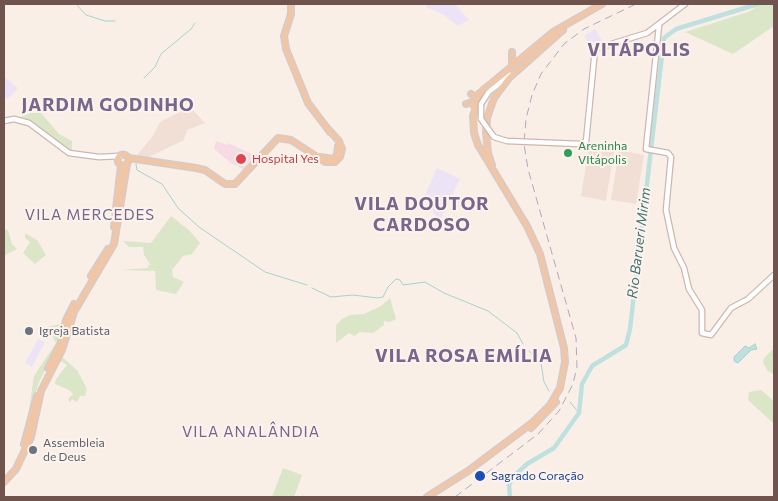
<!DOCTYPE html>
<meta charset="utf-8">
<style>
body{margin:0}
#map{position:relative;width:778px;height:501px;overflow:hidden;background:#faefe7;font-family:Commissioner,sans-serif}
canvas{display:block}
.frame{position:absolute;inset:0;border:5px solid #71534e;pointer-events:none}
</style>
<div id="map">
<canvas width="778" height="501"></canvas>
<div class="frame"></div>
</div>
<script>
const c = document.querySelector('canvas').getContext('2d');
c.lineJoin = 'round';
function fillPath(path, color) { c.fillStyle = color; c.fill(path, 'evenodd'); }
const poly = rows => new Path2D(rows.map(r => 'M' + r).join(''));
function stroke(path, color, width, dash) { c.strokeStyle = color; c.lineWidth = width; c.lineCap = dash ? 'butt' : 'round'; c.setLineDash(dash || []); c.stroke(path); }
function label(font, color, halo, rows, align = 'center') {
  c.font = font + ' Commissioner,sans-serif'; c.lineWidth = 4; c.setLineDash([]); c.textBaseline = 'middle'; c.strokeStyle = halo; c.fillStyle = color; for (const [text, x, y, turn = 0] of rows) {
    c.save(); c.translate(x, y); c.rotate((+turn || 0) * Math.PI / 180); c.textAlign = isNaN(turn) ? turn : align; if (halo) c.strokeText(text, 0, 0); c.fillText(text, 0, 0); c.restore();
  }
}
fillPath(poly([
 [190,107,205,123,187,130,184,140,149,157,141,158,137,155,153,136,160,122],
 [589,147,614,151,606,201,581,196],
 [619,150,644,155,636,204,611,200]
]), '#f1dfd6');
fillPath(poly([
 [424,4,455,4,469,20,458,26,444,15,426,7],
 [595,29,603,42,595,46,591,43,589,45,584,36],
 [4,76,18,88,9,98,4,99],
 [437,168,460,179,439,223,425,195],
 [38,339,45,342,32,367,25,363]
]), '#ece4f6');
fillPath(poly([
 [216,141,227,145,228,143,252,154,259,154,245,170,232,164,214,149]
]), '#f7dbe4');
fillPath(poly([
 [762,4,774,4,774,26,733,54,685,32,748,12],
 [30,113,41,113,59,134,72,141,72,152,21,117],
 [171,216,189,230,200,243,192,254,183,256,172,270,173,277,184,282,176,294,156,290,155,271,120,270,147,268,150,264,144,255,143,247,129,247,123,241,151,243],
 [4,229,8,230,12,244,17,249,4,256],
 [25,233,37,240,46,255,35,264,23,253,30,242,25,238],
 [390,298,396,319,390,322,384,321,384,325,373,333,360,332,354,336,349,333,336,343,336,325,342,319,350,315,364,314,381,306],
 [64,323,60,342,38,384,25,437,34,376,56,343,52,335,39,329],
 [774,348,774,374,768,371,763,363,764,358],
 [61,356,77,370,87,389,85,396,80,396,77,402,72,399,70,402,68,399,73,394,69,390,55,384,56,379,67,365,59,360],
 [761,390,774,401,774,424,748,400,749,392],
 [283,468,302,475,294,497,272,497]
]), '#dae6c7');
const water = poly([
 [755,344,757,349,751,350,738,363,734,361,734,357,745,346,749,348,755,344]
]);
fillPath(water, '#bee1df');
stroke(water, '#a5d2d0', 1);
stroke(poly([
 [76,4,86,15,105,21,115,21],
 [144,78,155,67,161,54,191,29,195,23],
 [136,164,137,170,162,184,178,208,199,227,265,272,307,285],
 [312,288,331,297,353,295,378,298,383,297,388,287,396,279,400,280,403,285,425,282,444,293,488,311,517,333,523,344],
 [529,351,541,363,544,382,549,391],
 [570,402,579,413]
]), '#a5d2d0', 1);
stroke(poly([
 [510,497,509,485,513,477,527,464,554,448,579,413,582,384,592,366,626,345,630,329,664,38,676,29,758,4]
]), '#bee1df', 4.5);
const secondary = poly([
 [659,26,646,149,668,153,671,157,666,210,674,248,684,268,689,289,702,310,702,333,711,335,731,308,748,299,774,275],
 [490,91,510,75],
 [4,121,14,119,29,123,69,153,99,157,120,156],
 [580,144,586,142,595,49,647,33,685,4]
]);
const primary = poly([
 [291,4,291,14,284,36,286,49,308,103,330,132],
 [512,66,512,52],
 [471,94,475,97,481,92],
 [466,104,472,102,475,108],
 '117.5 160a5.5 5.5 0 1 1 11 0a5.5 5.5 0 1 1-11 0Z',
 [320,157,333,159,337,155,338,146],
 [129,158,196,168,205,170,225,184,235,184,278,138,291,140,325,162,335,162,340,157,342,149,339,141,328,129],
 [492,165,488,153,486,132,487,118,494,98,509,78,563,30],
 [114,227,121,165],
 [91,276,108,249],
 [48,368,61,343,66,320,74,304],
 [531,428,556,402],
 [24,444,37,396],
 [4,482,16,469,31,437,41,391,62,350,74,312,114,244,127,164],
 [427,497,468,471,532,423,550,405,560,388,565,362,564,348,540,254,527,226,478,145,474,133,473,116,483,90,493,82,553,32,602,4]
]);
stroke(secondary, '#cfb6af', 7);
stroke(primary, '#d4cbca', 8);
stroke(secondary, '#fff', 4.5);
stroke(primary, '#f1c6a7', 5);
stroke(poly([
 [455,497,538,434,559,411,573,384,577,367,576,338,528,169,524,144,526,119,532,95,541,74,564,44,584,29,636,4]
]), '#b0a7c2', 1, [8, 5]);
const secondaryBridge = poly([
 [488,93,481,104,481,119,494,137,507,141,580,144]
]);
stroke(secondaryBridge, '#cfb6af', 7, []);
stroke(secondaryBridge, '#fff', 4.5);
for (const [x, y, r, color] of [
 [568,153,5,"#2e9e5b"],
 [241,159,6,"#e0444e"],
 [29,331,5,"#6b7280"],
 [33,450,5,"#6b7280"],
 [480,476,6,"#1a4fb4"]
]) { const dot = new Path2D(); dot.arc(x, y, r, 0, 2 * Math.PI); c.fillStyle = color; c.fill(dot); stroke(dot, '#fdf3ed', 2); }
label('12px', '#27864d', '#fdf3ed', [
 ["Areninha",578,146],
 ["VItápolis",578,160]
], 'left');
label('12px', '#be3a42', '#fdf3ed', [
 ["Hospital Yes",252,159]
], 'left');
label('12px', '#5b616d', '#fdf3ed', [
 ["Igreja Batista",39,331],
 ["Assembleia",43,443],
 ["de Deus",43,457]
], 'left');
label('12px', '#164399', '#fdf3ed', [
 ["Sagrado Coração",491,476]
], 'left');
label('italic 14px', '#447572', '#fdf3ed', [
 ["Rio Barueri Mirim",639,243,-83]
]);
c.letterSpacing = '1px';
label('15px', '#78668d', '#fdf3ed', [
 ["VILA MERCEDES",90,215],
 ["VILA ANALÂNDIA",251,432]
]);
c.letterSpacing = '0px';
c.letterSpacing = '1px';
label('bold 18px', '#78668d', '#fdf3ed', [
 ["VITÁPOLIS",639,50],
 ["JARDIM GODINHO",108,105],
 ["VILA DOUTOR",422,204],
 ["CARDOSO",422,225],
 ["VILA ROSA EMÍLIA",464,356]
]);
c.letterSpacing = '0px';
</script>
